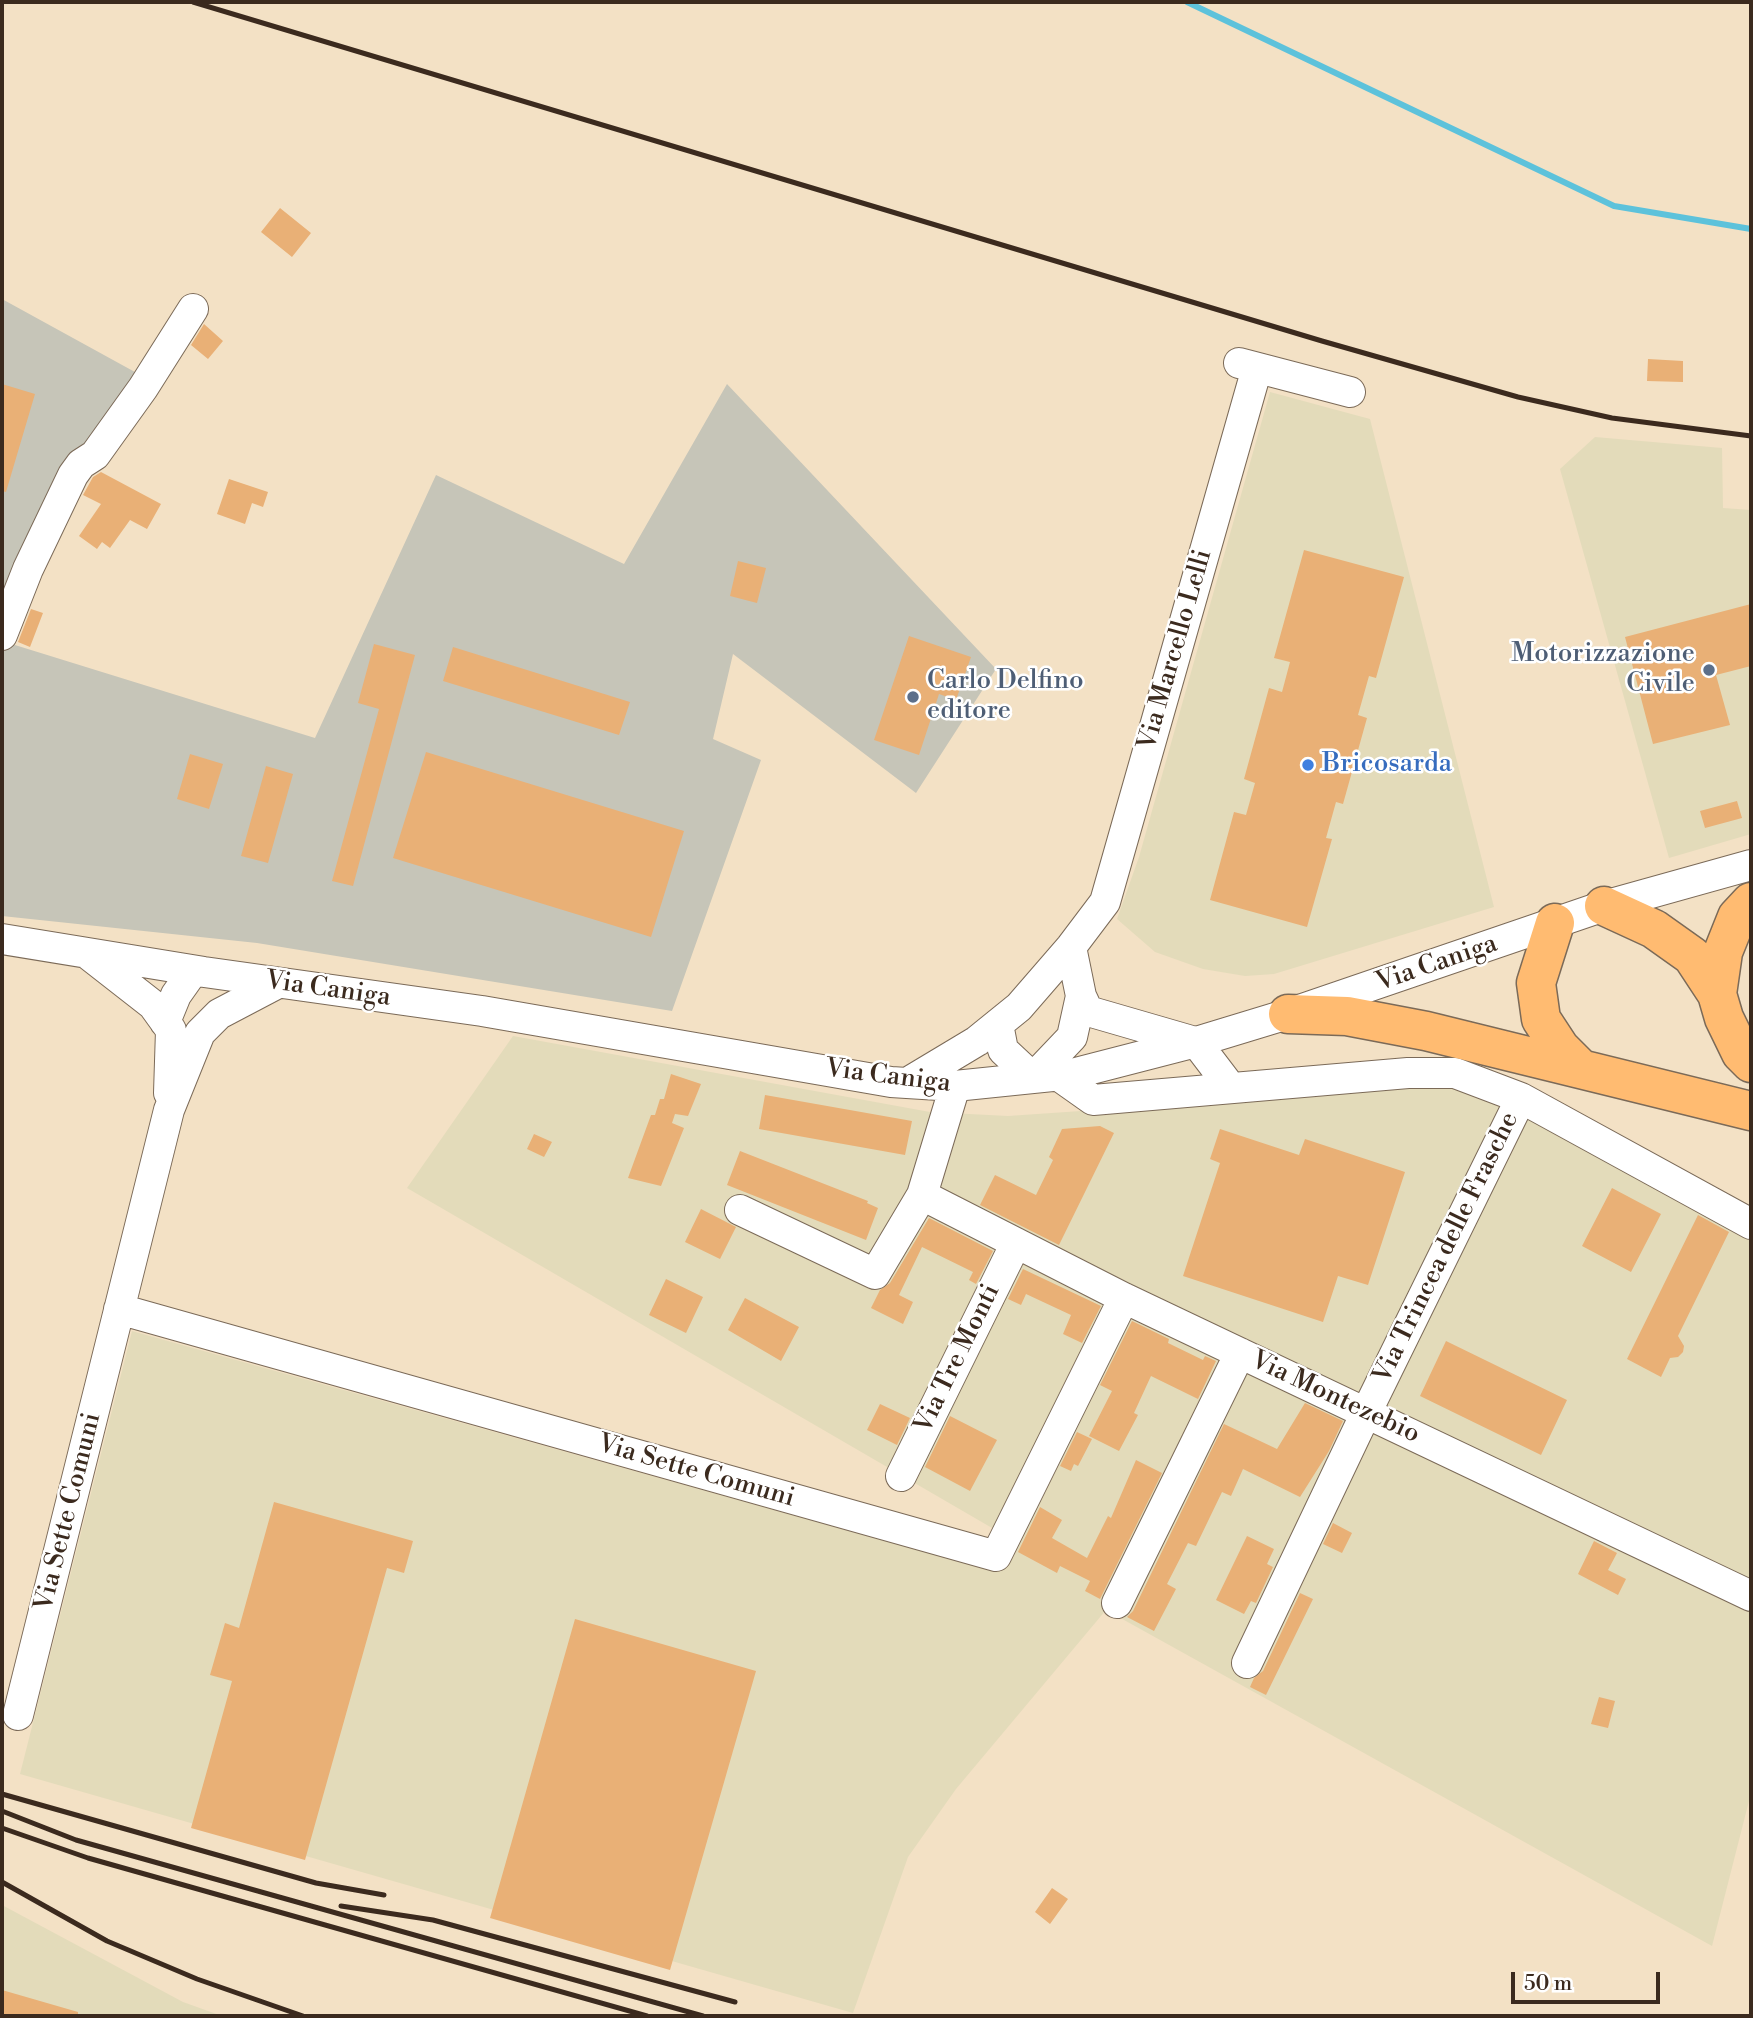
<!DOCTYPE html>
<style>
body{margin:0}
#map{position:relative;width:1753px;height:2018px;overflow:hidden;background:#f3e1c5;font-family:"Libre Bodoni",serif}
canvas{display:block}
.frame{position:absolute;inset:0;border:4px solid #3b2a1e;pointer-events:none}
.scale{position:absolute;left:1511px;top:1972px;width:149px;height:32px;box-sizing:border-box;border:4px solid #3b2a1e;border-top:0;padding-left:9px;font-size:21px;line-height:24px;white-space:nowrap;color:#3b2a1e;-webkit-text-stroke:5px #fff;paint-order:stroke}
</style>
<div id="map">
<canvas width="1753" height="2018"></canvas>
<div class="frame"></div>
<div class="scale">50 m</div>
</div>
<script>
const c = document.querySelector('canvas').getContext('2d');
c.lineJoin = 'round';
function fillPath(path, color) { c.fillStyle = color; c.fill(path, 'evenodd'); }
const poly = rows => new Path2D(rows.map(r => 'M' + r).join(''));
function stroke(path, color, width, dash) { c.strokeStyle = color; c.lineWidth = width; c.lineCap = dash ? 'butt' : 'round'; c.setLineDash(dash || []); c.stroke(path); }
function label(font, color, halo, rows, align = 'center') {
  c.font = font + ' "Libre Bodoni",serif'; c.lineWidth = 5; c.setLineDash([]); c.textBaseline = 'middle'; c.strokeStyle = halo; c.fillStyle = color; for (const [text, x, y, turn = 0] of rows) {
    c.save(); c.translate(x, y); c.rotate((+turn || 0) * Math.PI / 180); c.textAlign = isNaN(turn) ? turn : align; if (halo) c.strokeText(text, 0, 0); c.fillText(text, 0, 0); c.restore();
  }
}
fillPath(poly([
 [1270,392,1370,419,1494,907,1274,974,1245,976,1203,969,1155,952,1117,919,1139,857],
 [1595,437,1722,448,1723,508,1751,510,1751,834,1669,858,1560,469],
 [513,1036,930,1112,1008,1116,1458,1085,1533,1116,1751,1235,1751,1793,1712,1946,1106,1610,956,1789,908,1857,853,2013,20,1774,132,1331,993,1571,1011,1539,407,1188],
 [2,1905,183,2002,222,2016,2,2016]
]), '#e3dbba');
fillPath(poly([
 [2,299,144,377,13,620,2,616],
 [727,384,996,669,916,793,733,654,713,739,761,760,672,1011,257,943,2,916,2,641,315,738,436,475,624,564]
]), '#c6c5b8');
stroke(poly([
 [1187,2,1614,206,1751,229]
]), '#5dc2db', 6);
fillPath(poly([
 [280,208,311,233,292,257,261,232],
 [204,324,223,341,208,359,191,345],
 [1648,359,1683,361,1683,382,1647,381],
 [2,384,35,394,6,492,2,491],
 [101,472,161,504,147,529,130,520,110,548,102,542,97,549,79,536,101,504,83,495,93,477],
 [229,479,268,492,263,507,252,503,245,524,217,514],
 [1304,550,1404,577,1376,678,1369,676,1358,715,1367,718,1343,804,1336,802,1326,838,1332,839,1307,927,1210,900,1234,812,1246,815,1255,783,1244,779,1269,688,1282,692,1290,662,1274,658],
 [738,561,766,568,757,603,730,596],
 [1751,604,1751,666,1716,675,1730,725,1653,744,1625,637],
 [31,609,43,613,30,647,18,642],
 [909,636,971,657,956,700,939,694,919,755,874,740],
 [374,644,415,655,353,886,332,881,379,709,358,703],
 [453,647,630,702,619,735,443,681],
 [426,752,684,831,651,937,393,858],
 [190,754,223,764,209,809,177,799],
 [266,766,293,774,268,863,241,856],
 [1737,801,1742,818,1705,828,1700,811],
 [671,1074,701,1084,688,1116,675,1114,672,1123,684,1128,661,1186,628,1178,651,1115,655,1115,660,1099,664,1099],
 [765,1095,912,1121,905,1155,759,1129],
 [1100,1126,1114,1133,1059,1245,980,1205,995,1175,1036,1195,1053,1160,1049,1157,1062,1129],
 [1220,1129,1299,1155,1305,1139,1405,1172,1368,1285,1338,1276,1323,1322,1183,1276,1220,1163,1210,1159],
 [534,1134,552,1142,544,1157,527,1149],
 [740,1151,868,1201,867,1203,878,1208,866,1240,727,1185],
 [1612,1188,1661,1214,1631,1272,1582,1246],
 [701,1209,736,1227,720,1259,685,1242],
 [1698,1215,1729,1232,1678,1336,1684,1346,1683,1352,1678,1357,1670,1358,1661,1377,1627,1359],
 [929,1218,993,1251,976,1284,969,1280,973,1272,922,1247,899,1295,913,1302,903,1324,871,1308,880,1290,890,1283],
 [1023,1269,1101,1306,1082,1343,1063,1334,1071,1315,1026,1294,1021,1305,1008,1299],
 [666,1279,703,1297,686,1333,649,1315],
 [745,1298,799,1327,781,1361,728,1330],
 [1132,1321,1169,1339,1168,1343,1203,1360,1205,1356,1216,1361,1198,1399,1151,1376,1134,1413,1138,1415,1119,1451,1089,1436,1112,1391,1100,1385],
 [1446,1341,1567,1400,1541,1455,1420,1396],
 [1305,1403,1343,1421,1329,1451,1300,1497,1243,1469,1231,1496,1222,1492,1196,1546,1188,1543,1167,1584,1176,1589,1154,1631,1127,1617,1133,1611,1224,1424,1277,1449],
 [880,1404,910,1418,897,1445,867,1430],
 [950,1416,997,1440,970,1491,925,1467],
 [1077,1432,1092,1439,1078,1466,1074,1464,1071,1471,1060,1466],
 [1136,1460,1162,1473,1100,1599,1085,1591,1090,1581,1060,1566,1057,1573,1018,1552,1040,1507,1062,1520,1052,1538,1087,1558,1108,1516,1111,1518],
 [274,1502,413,1541,404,1573,387,1568,305,1860,191,1828,232,1681,210,1675,225,1623,239,1628],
 [1333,1523,1352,1533,1342,1553,1323,1544],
 [1247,1536,1274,1549,1267,1564,1273,1567,1256,1603,1251,1601,1244,1614,1216,1600],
 [1594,1541,1617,1553,1608,1570,1626,1579,1618,1595,1578,1574],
 [1300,1593,1313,1599,1266,1695,1250,1687,1254,1678,1263,1671],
 [575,1619,756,1671,670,1970,490,1918],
 [1599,1697,1615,1701,1608,1728,1591,1724],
 [1052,1888,1068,1899,1050,1924,1035,1912],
 [2,1990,78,2012,78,2016,2,2016]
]), '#e9b076');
const minor = poly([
 [1239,363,1350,392],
 [2,635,28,569,73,475,81,464,95,455,143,388,193,309],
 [2,939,204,972,482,1011,891,1082,955,1086,1072,1074,1196,1042,1288,1014,1604,906,1751,865],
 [1071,947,1081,996,1088,1011,1195,1042],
 [89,955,153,1005,171,1030,169,1093],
 [165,1022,176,995,193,971],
 [998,1024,1003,1050,1033,1078],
 [1196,1042,1231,1088],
 [1059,1076,1093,1100,1408,1073,1455,1073,1521,1098,1751,1224],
 [1033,1078,1072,1037,1081,996],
 [907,1083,977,1041,1019,1007,1071,947,1105,902,1257,368],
 [955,1086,922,1195,1124,1298,1751,1596],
 [740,1210,875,1274,922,1195],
 [119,1309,996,1556,1124,1298],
 [901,1476,1016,1243],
 [1117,1603,1240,1353],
 [1247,1663,1366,1413,1521,1098],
 [18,1715,169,1110,200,1033,219,1014,278,983]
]);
const highway = poly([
 [1604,906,1654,929,1692,956,1717,994,1724,1018,1741,1053,1751,1063],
 [1555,923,1536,983,1541,1019,1560,1048,1579,1067],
 [1717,994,1723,952,1737,917,1751,902],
 [1288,1014,1347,1016,1426,1031,1751,1111]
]);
stroke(minor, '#7b6a58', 32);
stroke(highway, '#7b6a58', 41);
stroke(minor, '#fff', 30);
stroke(highway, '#ffbb71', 38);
stroke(poly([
 [193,2,1322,341,1518,397,1612,418,1751,436],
 [2,1794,316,1883,384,1895],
 [2,1811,76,1840,703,2016],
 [2,1828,88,1858,647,2016],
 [2,1882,107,1941,197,1979,303,2016],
 [341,1906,433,1920,735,2002]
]), '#3b2a1e', 5);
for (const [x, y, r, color] of [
 [1709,670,7,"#5c6f8a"],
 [913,697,7,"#5c6f8a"],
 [1308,765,7,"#3f7fe0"]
]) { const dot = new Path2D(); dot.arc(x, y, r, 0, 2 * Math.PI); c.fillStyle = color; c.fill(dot); stroke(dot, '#fff', 2.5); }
label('26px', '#3b2a1e', '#fff', [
 ["Via Marcello Lelli",1176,650,-74],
 ["Via Caniga",1437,964,-19],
 ["Via Caniga",328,990,8],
 ["Via Caniga",888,1077,7],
 ["Via Trincea delle Frasche",1447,1248,-64],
 ["Via Tre Monti",958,1359,-64],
 ["Via Montezebio",1335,1398,25],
 ["Via Sette Comuni",696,1472,16],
 ["Via Sette Comuni",69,1512,-76]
]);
label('26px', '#4e5e75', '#fff', [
 ["Motorizzazione",1695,655],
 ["Civile",1695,685],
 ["Carlo Delfino",927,682,"left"],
 ["editore",927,712,"left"]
], 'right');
label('26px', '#366cbe', '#fff', [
 ["Bricosarda",1322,765]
], 'left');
</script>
